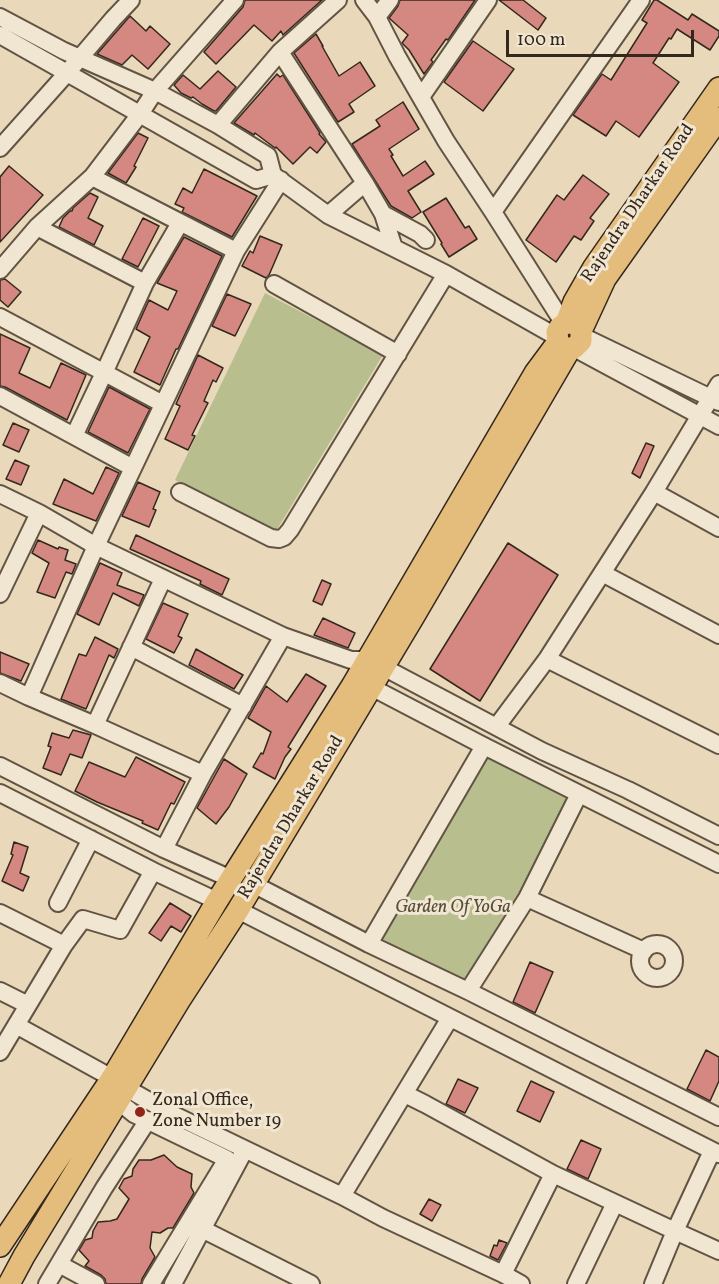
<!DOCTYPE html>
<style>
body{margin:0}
#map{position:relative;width:719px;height:1284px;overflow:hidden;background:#e9d8b9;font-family:Vollkorn,serif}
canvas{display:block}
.scale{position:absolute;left:506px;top:30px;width:188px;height:27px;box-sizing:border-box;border:3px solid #34281d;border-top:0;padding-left:8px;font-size:18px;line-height:21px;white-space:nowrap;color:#34281d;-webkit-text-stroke:4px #f1e6d2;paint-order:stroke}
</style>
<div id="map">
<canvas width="719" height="1284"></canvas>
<div class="scale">100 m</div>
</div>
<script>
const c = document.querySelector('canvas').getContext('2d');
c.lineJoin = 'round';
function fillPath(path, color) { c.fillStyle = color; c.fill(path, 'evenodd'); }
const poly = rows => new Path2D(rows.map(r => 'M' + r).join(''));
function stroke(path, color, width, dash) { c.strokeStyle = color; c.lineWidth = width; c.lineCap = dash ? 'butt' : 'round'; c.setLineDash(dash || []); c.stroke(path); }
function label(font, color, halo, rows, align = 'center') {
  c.font = font + ' Vollkorn,serif'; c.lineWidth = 6; c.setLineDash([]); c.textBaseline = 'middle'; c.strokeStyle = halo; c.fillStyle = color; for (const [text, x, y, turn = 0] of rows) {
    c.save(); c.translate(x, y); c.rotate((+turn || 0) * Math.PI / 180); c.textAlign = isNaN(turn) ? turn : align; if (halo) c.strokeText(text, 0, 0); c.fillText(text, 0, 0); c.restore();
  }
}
fillPath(poly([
 [265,293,383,355,273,536,175,480],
 [487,753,574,796,467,983,377,942]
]), '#b9be8e');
const building = poly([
 [245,0,322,0,283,35,281,31,272,41,254,25,216,64,204,52,243,7,245,0],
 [400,0,475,0,448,40,446,39,431,60,433,62,424,74,409,50,402,43,408,35,389,18,398,6,400,0],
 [499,0,523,0,546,18,538,30,499,0],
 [654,0,657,0,688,20,692,14,719,31,719,36,710,50,677,29,671,39,669,38,653,63,679,82,639,137,616,121,606,136,573,115,602,74,611,80,647,23,642,20,654,0],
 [130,16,146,31,150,26,170,44,148,69,132,55,122,65,97,54,130,16],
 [316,34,323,46,322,46,339,76,360,62,375,86,349,104,354,112,338,122,294,53,316,34],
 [473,41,514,69,483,111,444,82,473,41],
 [218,71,236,87,216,111,214,111,202,104,193,97,191,98,181,93,174,85,183,75,200,89,218,71],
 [277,74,280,77,283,75,320,133,319,134,326,142,317,153,310,147,293,164,276,147,275,148,255,133,254,135,234,123,277,74],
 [403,102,419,129,389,149,393,155,391,156,403,176,425,161,434,174,408,191,421,212,412,218,391,206,352,144,380,126,376,120,403,102],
 [138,133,148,138,134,166,136,167,126,183,108,173,138,133],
 [9,166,43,195,0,242,0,177,9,166],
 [204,169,257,196,232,237,182,212,184,208,175,204,183,188,192,193,204,169],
 [583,175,609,194,590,218,594,221,581,240,574,236,556,262,526,240,557,195,564,200,583,175],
 [90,193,98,197,88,218,103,226,94,245,59,227,63,218,70,211,72,211,73,208,90,193],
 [446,198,465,228,469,226,477,239,449,257,441,244,442,243,423,212,446,198],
 [143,218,159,226,138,267,122,259,143,218],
 [260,236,282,245,269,275,266,278,242,266,250,251,253,253,260,236],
 [184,237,222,256,178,349,176,349,160,385,134,372,150,337,136,329,149,300,168,310,177,291,157,283,184,237],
 [5,279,21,292,8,307,0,300,0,280,5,279],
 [227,294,251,304,235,336,212,326,227,294],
 [0,334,30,348,19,373,50,388,61,363,86,375,67,420,5,387,0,386,0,334],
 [198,355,223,368,216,382,213,380,204,401,208,403,192,435,195,436,188,450,165,439,180,406,176,404,198,355],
 [109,387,150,409,128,453,88,432,109,387],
 [13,423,29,430,19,452,3,445,13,423],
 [646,443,654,446,640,478,632,473,646,443],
 [15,460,29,466,21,485,6,479,15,460],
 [106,467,119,473,96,521,53,504,64,479,93,494,106,467],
 [138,482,160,492,153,509,156,510,149,527,122,516,138,482],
 [136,535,229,579,222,595,200,584,201,581,130,549,136,535],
 [38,540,58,549,59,547,68,550,65,560,76,564,72,574,66,572,55,598,37,592,49,563,32,553,38,540],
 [508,543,558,575,480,701,430,669,508,543],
 [100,563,122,573,117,585,144,595,139,606,113,593,99,625,77,614,100,563],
 [322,580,331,584,322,605,313,601,322,580],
 [163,603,188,614,178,636,182,638,174,653,146,639,163,603],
 [323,618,355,633,348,648,314,635,323,618],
 [95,637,118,649,114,658,109,655,86,709,61,699,79,654,86,656,95,637],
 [196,649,243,675,234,689,189,665,196,649],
 [0,652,29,664,21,681,0,673,0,652],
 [306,674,326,686,288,747,291,749,285,757,275,779,253,767,261,753,263,754,271,732,248,718,266,686,287,702,306,674],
 [73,730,91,735,82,758,70,754,61,775,43,768,51,747,48,746,52,733,69,738,73,730],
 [136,757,185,782,174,804,171,803,158,830,142,823,143,821,97,802,75,791,89,762,125,777,136,757],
 [224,759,247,774,229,807,216,824,197,808,224,759],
 [14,842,28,847,20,873,29,877,23,891,2,881,13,855,11,854,14,842],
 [170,903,191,916,181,932,171,926,161,941,149,933,170,903],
 [530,962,553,972,535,1013,513,1002,530,962],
 [706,1050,719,1057,719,1081,710,1101,687,1089,706,1050],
 [458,1079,478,1088,465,1113,446,1104,458,1079],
 [531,1081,554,1092,540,1122,517,1111,531,1081],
 [581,1140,601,1149,588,1179,567,1169,581,1140],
 [164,1155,177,1167,192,1174,191,1187,194,1193,173,1228,168,1228,160,1233,152,1232,150,1248,155,1257,142,1279,141,1284,106,1284,105,1279,101,1275,85,1266,89,1261,79,1250,85,1240,92,1238,93,1231,98,1222,110,1221,117,1219,129,1199,119,1188,124,1179,132,1176,133,1169,139,1160,151,1160,164,1155],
 [429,1199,441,1205,432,1221,420,1214,429,1199],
 [499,1240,507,1243,498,1260,490,1256,494,1245,497,1246,499,1240]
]);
fillPath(building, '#d58881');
stroke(building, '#34281d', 1.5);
const minor = poly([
 [364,0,377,17,397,56,446,141,493,212,564,324],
 [0,17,64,51,155,91,218,125,268,156,273,175,328,215,446,274,557,337],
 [377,17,390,0],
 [0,35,256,180,273,175],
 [280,52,365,183,383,214,394,248],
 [421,97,488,0],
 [218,125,280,52,338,0],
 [0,148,67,73,113,19,131,0],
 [92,177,236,251],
 [493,212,641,0],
 [383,214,420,234,426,240],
 [328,215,365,183],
 [37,227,145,283],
 [0,270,37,227,92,177,140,114,155,91,235,0],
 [274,284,398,354],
 [0,317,163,404],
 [582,336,719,402],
 [574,348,719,426],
 [0,396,133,468],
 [74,436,104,373,145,283,180,223],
 [180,492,271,538,279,539,284,537,290,530,446,274],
 [654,492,719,528],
 [0,494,39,513,96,546,283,636,351,660,367,660,383,667,542,751,628,790,719,836],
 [602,573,719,635],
 [0,594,39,513],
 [131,647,243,706],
 [547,659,719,745],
 [363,681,371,687,484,746,719,864],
 [0,683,29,697,95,725,203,774,164,849],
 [29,697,96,546,236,251,281,180],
 [95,725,163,579],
 [497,726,547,659,654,492,719,384],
 [0,766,164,849,231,879],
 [203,774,283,636],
 [0,793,153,871,217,901],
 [253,884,369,944,468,991,719,1117],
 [527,898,644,951],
 [58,903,91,839],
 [238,910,719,1154],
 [0,913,64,945,83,919,120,930,153,871],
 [369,944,484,746],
 '640 961a17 17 0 1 1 34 0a17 17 0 1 1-34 0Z',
 [0,991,28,1005],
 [468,991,527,898,579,794],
 [16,1025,112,1078],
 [0,1052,64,945],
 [126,1088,172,1114,342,1196,383,1218,503,1274,553,1174,425,1104,405,1094],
 [118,1101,134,1114,227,1159,151,1284],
 [712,1151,675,1231,719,1251],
 [553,1174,675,1231,653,1284],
 [342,1196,450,1018],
 [202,1229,311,1284],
 [59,1264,96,1284],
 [503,1274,521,1284],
 [47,1284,104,1188,148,1120],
 [173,1284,242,1155],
 [576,1284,615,1203]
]);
const major = poly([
 [566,323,572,323,578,326,581,331,581,341,574,348,565,348,561,345,558,342,557,332,560,327,566,323,574,302,594,267,719,88],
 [581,331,605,279,719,118],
 [0,1246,112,1078,217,901,352,686,535,373,558,342],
 [9,1284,24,1256,179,1001,238,910,414,616,570,349]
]);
stroke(minor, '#615444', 20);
stroke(major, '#34281d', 24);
stroke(minor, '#f1e6d2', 16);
stroke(major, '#e4bc7c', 21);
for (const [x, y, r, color] of [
 [140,1112,6,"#8f2418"]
]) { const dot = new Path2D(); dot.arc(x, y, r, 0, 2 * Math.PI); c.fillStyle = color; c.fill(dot); stroke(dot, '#f1e6d2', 2); }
label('18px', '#34281d', '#f1e6d2', [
 ["Rajendra Dharkar Road",639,204,-56],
 ["Rajendra Dharkar Road",292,818,-59]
]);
label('italic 18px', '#554e39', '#f1e6d2', [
 ["Garden Of YoGa",453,909]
]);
label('18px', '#34281d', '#f1e6d2', [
 ["Zonal Office,",152,1102],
 ["Zone Number 19",152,1123]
], 'left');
</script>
